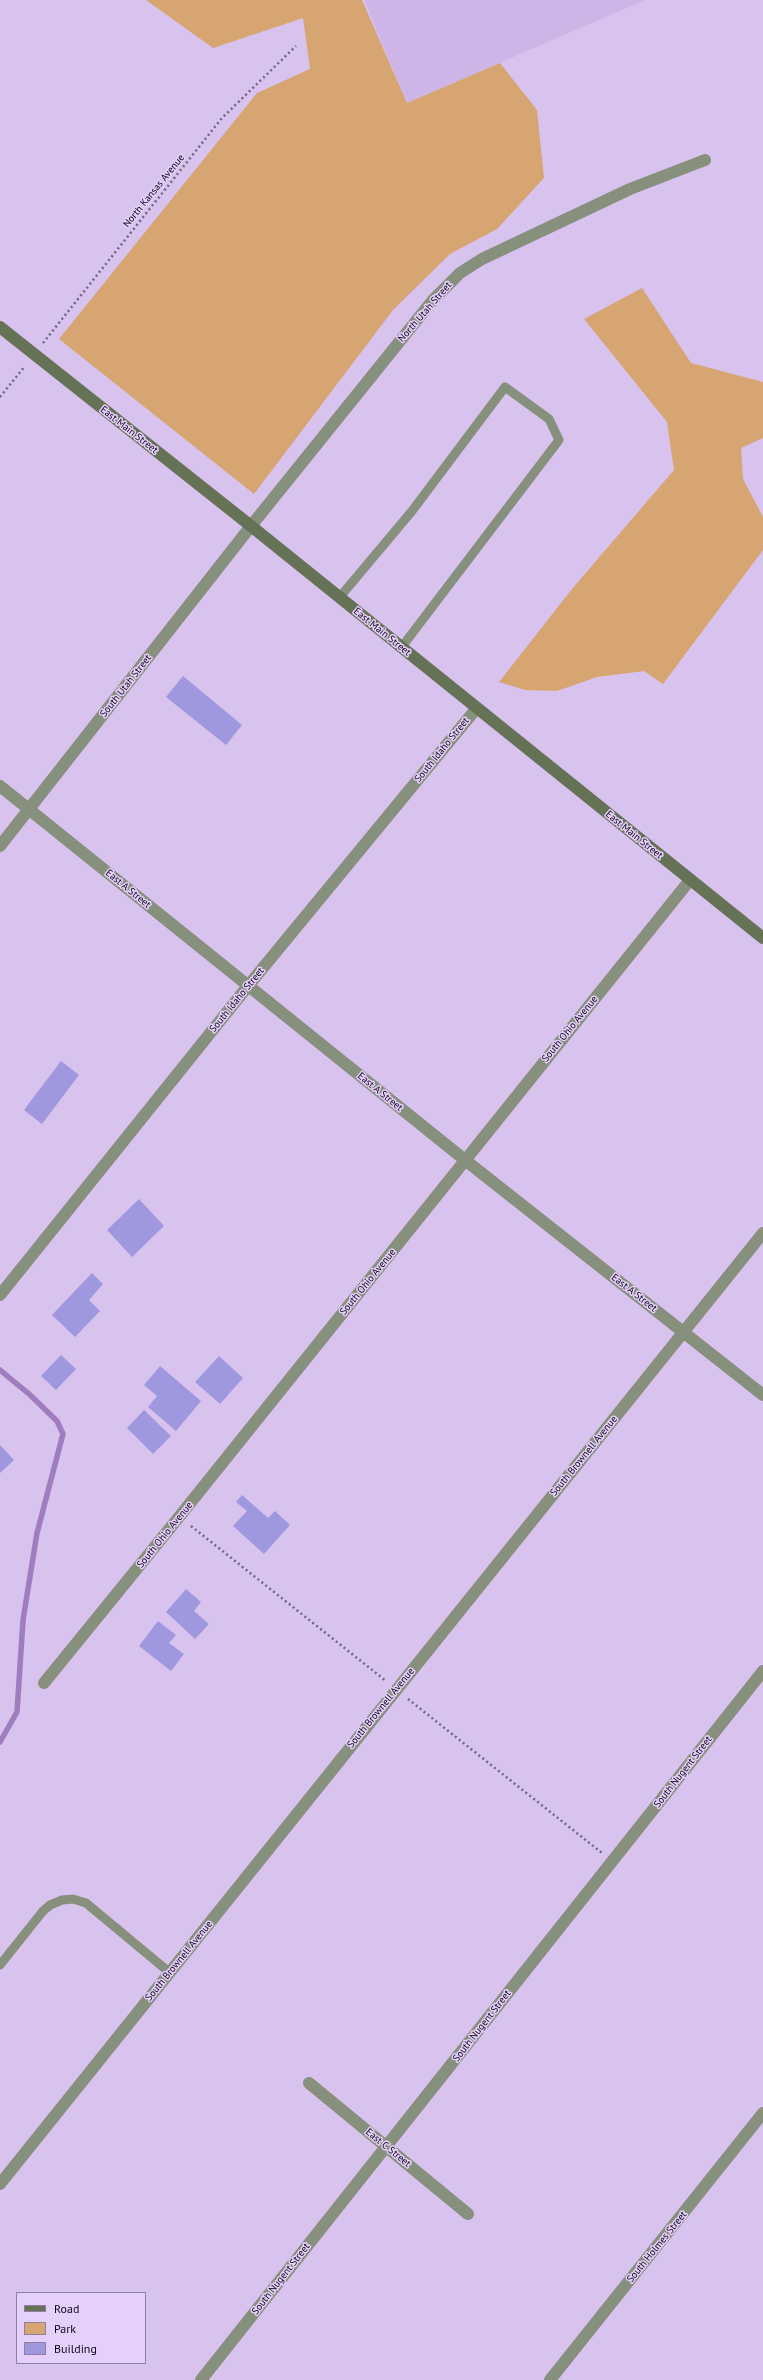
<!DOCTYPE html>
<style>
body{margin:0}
#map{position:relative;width:763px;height:2380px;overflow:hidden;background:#d8c2ee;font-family:"PT Sans",sans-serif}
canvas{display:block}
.legend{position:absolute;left:16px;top:2292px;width:130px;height:72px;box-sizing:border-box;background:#e5cffb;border:1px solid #907fa0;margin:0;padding:5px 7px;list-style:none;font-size:12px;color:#100817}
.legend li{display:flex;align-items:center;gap:8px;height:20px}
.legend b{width:20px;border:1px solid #907fa0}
</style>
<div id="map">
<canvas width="763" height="2380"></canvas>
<ul class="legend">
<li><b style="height:5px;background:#657256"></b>Road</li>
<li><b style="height:11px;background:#d6a572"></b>Park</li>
<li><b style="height:11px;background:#9f98df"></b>Building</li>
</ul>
</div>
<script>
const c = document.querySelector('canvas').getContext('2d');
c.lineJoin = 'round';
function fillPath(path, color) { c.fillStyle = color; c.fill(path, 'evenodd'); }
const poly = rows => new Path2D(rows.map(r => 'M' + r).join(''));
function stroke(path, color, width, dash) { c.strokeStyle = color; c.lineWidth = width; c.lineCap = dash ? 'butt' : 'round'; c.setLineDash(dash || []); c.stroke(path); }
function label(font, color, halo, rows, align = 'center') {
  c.font = font + ' "PT Sans",sans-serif'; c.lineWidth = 3; c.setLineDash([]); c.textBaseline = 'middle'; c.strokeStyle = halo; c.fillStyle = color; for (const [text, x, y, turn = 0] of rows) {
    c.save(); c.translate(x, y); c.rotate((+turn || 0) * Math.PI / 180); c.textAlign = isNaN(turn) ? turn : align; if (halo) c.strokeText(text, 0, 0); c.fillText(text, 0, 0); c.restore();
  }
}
fillPath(poly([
 [364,0,645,0,407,103]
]), '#ceb5e7');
fillPath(poly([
 [146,0,362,0,407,103,500,63,537,110,544,178,497,229,450,254,393,310,254,494,59,339,257,93,310,69,303,18,213,48],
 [642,288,691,363,763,382,763,438,741,448,743,479,763,517,763,550,663,684,644,671,597,677,557,691,525,690,499,682,572,589,674,470,667,422,584,319]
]), '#d6a572');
stroke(poly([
 [0,1370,28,1393,57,1421,63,1434,37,1533,23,1620,17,1712,0,1742]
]), '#9f7dbe', 5.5);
fillPath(poly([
 [183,676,242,725,226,745,166,697],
 [61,1061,79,1075,42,1124,24,1110],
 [139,1199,164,1226,132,1257,107,1230],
 [92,1273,103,1284,89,1300,100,1311,75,1337,52,1315],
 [61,1355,76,1369,56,1390,41,1376],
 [219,1356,243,1378,220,1404,195,1382],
 [160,1366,201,1401,176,1431,148,1407,157,1396,144,1385],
 [144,1410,171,1436,153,1454,127,1428],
 [0,1445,14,1460,0,1473],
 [242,1495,268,1518,275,1511,290,1525,264,1554,233,1526,247,1511,236,1502],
 [186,1589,201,1602,194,1611,209,1624,195,1639,166,1612],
 [158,1621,176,1635,169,1643,184,1654,171,1671,139,1646]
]), '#9f98df');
stroke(poly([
 [43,343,222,118,296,46],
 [0,397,25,366],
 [191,1526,386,1681],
 [408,1699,602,1853]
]), '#746583', 2.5, [2, 3]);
stroke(poly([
 [339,598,412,511,505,387,549,419,559,440,401,648],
 [0,1965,43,1911,50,1905,62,1900,73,1899,86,1903,169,1972]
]), '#878f7d', 9);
stroke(poly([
 [0,786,465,1160,763,1395],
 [0,846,251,526,433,300,460,273,482,259,630,189,705,160],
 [0,1295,248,986,476,709],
 [44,1683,179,1517,690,880],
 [309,2083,468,2214],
 [0,2184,763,1233],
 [201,2380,763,1671],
 [550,2380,763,2113]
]), '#878f7d', 12);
stroke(poly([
 [0,327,251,526,763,938]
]), '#657256', 12);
label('10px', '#100817', '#e5cffb', [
 ["North Kansas Avenue",154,191,-51],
 ["North Utah Street",425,312,-49],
 ["East Main Street",129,430,38],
 ["East Main Street",382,632,39],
 ["South Utah Street",126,686,-52],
 ["South Idaho Street",442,750,-51],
 ["East Main Street",634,835,39],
 ["East A Street",128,889,39],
 ["South Idaho Street",237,1000,-51],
 ["South Ohio Avenue",570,1029,-51],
 ["East A Street",380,1092,39],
 ["South Ohio Avenue",368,1282,-51],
 ["East A Street",634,1293,38],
 ["South Brownell Avenue",584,1456,-51],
 ["South Ohio Avenue",165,1535,-51],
 ["South Brownell Avenue",381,1708,-51],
 ["South Nugent Street",683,1772,-52],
 ["South Brownell Avenue",179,1961,-51],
 ["South Nugent Street",482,2026,-52],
 ["East C Street",388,2148,39],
 ["South Holmes Street",657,2247,-51],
 ["South Nugent Street",281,2279,-52]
]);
</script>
